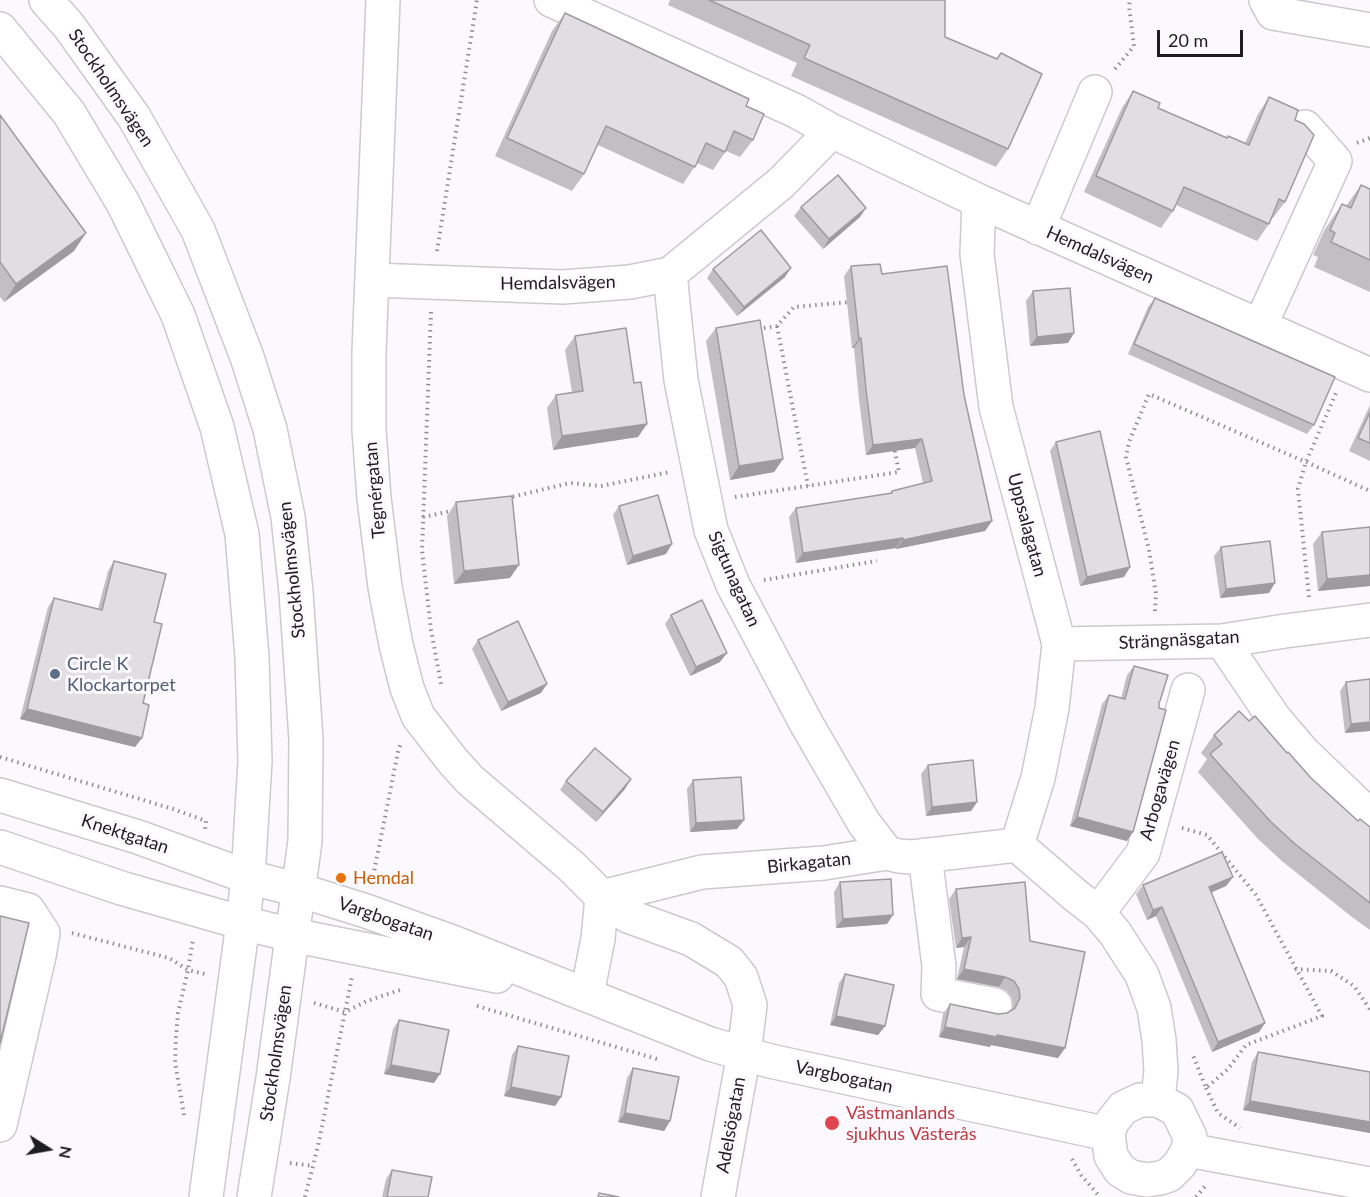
<!DOCTYPE html>
<meta charset="utf-8">
<style>
body{margin:0}
#map{position:relative;width:1370px;height:1197px;overflow:hidden;background:#fcf9fe;font-family:Lato,sans-serif}
canvas{display:block}
.north{position:absolute;left:18px;top:1119px;width:60px;height:60px;-webkit-text-stroke:4px #fcf9fe;paint-order:stroke;rotate:101deg;font-size:16px;font-weight:700;line-height:24px;text-align:center;color:#1e1d1f}
.north::after{content:'';display:block;margin:auto;width:21px;height:27px;background:#1e1d1f;clip-path:polygon(50% 0,100% 100%,50% 72%,0 100%)}
.scale{position:absolute;left:1157px;top:30px;width:86px;height:27px;box-sizing:border-box;border:3px solid #1e1d1f;border-top:0;padding-left:8px;font-size:18px;line-height:21px;white-space:nowrap;color:#1e1d1f;-webkit-text-stroke:4px #fcf9fe;paint-order:stroke}
</style>
<div id="map">
<canvas width="1370" height="1197"></canvas>
<div class="north">N</div>
<div class="scale">20 m</div>
</div>
<script>
const c = document.querySelector('canvas').getContext('2d');
c.lineJoin = 'round';
const poly = rows => new Path2D(rows.map(r => 'M' + r).join(''));
function stroke(path, color, width, dash) { c.strokeStyle = color; c.lineWidth = width; c.lineCap = dash ? 'butt' : 'round'; c.setLineDash(dash || []); c.stroke(path); }
function fillPath(path, color) { c.fillStyle = color; c.fill(path, 'evenodd'); }
function label(font, color, halo, rows, align = 'center') {
  c.font = font + ' Lato,sans-serif'; c.lineWidth = 6; c.setLineDash([]); c.textBaseline = 'middle'; c.strokeStyle = halo; c.fillStyle = color; for (const [text, x, y, turn = 0] of rows) {
    c.save(); c.translate(x, y); c.rotate((+turn || 0) * Math.PI / 180); c.textAlign = isNaN(turn) ? turn : align; if (halo) c.strokeText(text, 0, 0); c.fillText(text, 0, 0); c.restore();
  }
}
const minor = poly([
 [383,0,369,352,369,430,374,498,385,587,396,645,407,688,418,716,452,760,470,780,571,866,602,897,628,916,691,939,729,962,741,977,750,1005,744,1053,718,1197],
 [551,0,796,111,832,131,979,201,1370,375],
 [1266,0,1273,13,1370,30],
 [979,201,977,254,996,407,1059,644,1052,708,1038,778,1017,845],
 [1038,228,1095,92],
 [670,274,681,380,711,530,733,585,806,723,864,823,887,853],
 [373,280,563,287,630,282,670,274,781,183,832,131],
 [1260,326,1335,161,1305,127],
 [1222,641,1274,718,1303,752,1357,804,1370,813],
 [1059,644,1222,641,1285,631,1370,620],
 [0,795,138,837,248,877,299,890,366,911,455,943,710,1044,770,1061,1108,1134],
 [1017,845,1075,895,1098,913,1115,933,1142,975,1154,1008,1159,1040,1161,1071,1158,1100],
 [0,847,121,888,243,923,292,935,497,976],
 [925,855,939,966,938,994,995,1005],
 [602,897,702,872,824,863,887,853,899,856,912,857,1017,845],
 [0,903,28,910,43,933,39,956,0,1125],
 [1098,913,1143,853,1188,690],
 [587,994,598,939,602,897],
 [1140,1100,1158,1100,1177,1110,1190,1137,1188,1150,1180,1164,1169,1175,1160,1178,1147,1180,1131,1177,1120,1170,1111,1156,1108,1134,1112,1122,1123,1108,1140,1100],
 [1188,1150,1370,1184]
]);
const major = poly([
 [46,0,69,26,134,117,198,230,247,357,270,429,288,517,296,592,306,739,305,841,273,1078,254,1197],
 [0,29,69,113,123,203,178,315,217,427,242,534,252,657,255,761,248,877,243,923,206,1197]
]);
stroke(minor, '#ccc9cf', 36);
stroke(major, '#ccc9cf', 36);
stroke(poly([
 [1115,69,1134,46,1129,6,1130,0],
 [1357,143,1370,138],
 [437,251,477,0],
 [431,312,422,550,431,630,441,684],
 [777,326,808,486],
 [758,329,777,326,794,307,850,302],
 [735,497,899,472,894,447],
 [507,498,570,483,601,486,670,472],
 [423,517,456,510],
 [764,580,877,561],
 [1309,597,1298,489,1306,462,1336,393],
 [1155,611,1156,594,1149,550,1126,457,1129,442,1149,394,1306,462,1370,491],
 [0,757,173,809,206,821,205,830],
 [1182,828,1207,835,1256,895,1322,1016,1246,1045,1228,1069,1206,1088,1192,1053],
 [372,882,398,752,401,743],
 [72,933,169,958,188,970,205,974],
 [1295,969,1331,971,1354,986,1369,1008,1370,1009],
 [314,1003,345,1012,367,1001,400,990],
 [477,1006,657,1059],
 [1206,1088,1218,1113,1240,1128],
 [184,1115,175,1062,176,1037,178,1013,188,970,193,939],
 [1072,1159,1081,1175,1100,1197],
 [290,1163,313,1166],
 [305,1197,318,1146,352,977],
 [1196,1197,1207,1184]
]), '#908e91', 4, [1.5, 4.5]);
stroke(minor, '#fff', 33);
stroke(major, '#fff', 33);
fillPath(poly([
 [670,0,945,0,945,37,1008,149,996,167,791,76,797,63,668,5],
 [565,13,746,106,753,140,740,157,726,151,713,170,697,163,683,184,598,145,584,174,572,191,495,156,552,31],
 [1133,91,1158,108,1226,138,1228,136,1245,143,1258,114,1269,97,1295,120,1285,202,1273,218,1271,218,1269,224,1257,241,1176,205,1173,211,1161,228,1084,192,1122,108],
 [0,115,74,251,4,302,0,297],
 [1361,185,1370,189,1370,292,1314,267,1318,257,1313,255,1325,229,1342,204,1346,206],
 [801,207,860,217,823,249,794,216],
 [851,266,882,274,964,395,992,521,985,531,896,549,896,548,796,563,789,517,796,508,890,493,892,491,923,483,915,448,866,455,859,400,854,348,852,348,844,276],
 [713,269,785,277,737,316,707,278],
 [1033,291,1074,333,1068,343,1030,346,1026,301],
 [1155,298,1314,425,1307,434,1128,354,1148,307],
 [716,328,783,459,774,472,730,480,706,341],
 [575,336,638,437,553,450,547,408,556,395,572,392,565,350],
 [1370,405,1370,461,1349,451],
 [1056,442,1130,567,1124,577,1080,586,1050,451],
 [456,502,510,578,454,584,447,516],
 [619,506,666,554,627,565,613,515],
 [1370,527,1370,586,1318,591,1313,544,1322,532],
 [1221,547,1269,593,1220,598,1214,556],
 [114,561,154,622,143,703,142,738,135,747,20,719,48,607,54,598,98,609,108,571],
 [671,615,720,662,690,676,665,624],
 [478,640,541,693,501,711,472,649],
 [1134,666,1159,704,1127,841,1070,826,1102,704,1109,695,1121,698,1127,675],
 [1346,682,1370,731,1345,733,1340,691],
 [1249,721,1287,753,1311,778,1358,821,1370,827,1370,930,1352,917,1283,862,1258,839,1198,772,1207,759,1201,753,1214,735],
 [928,765,977,802,971,811,926,816,921,774],
 [693,780,744,820,737,829,690,832,687,789],
 [566,781,625,789,596,822,560,790],
 [1233,877,1226,886,1211,893,1265,1023,1259,1032,1212,1052,1156,916,1147,920,1136,894,1143,885],
 [840,882,887,924,836,928,834,892],
 [956,889,1030,941,1065,1048,1058,1058,991,1045,990,1047,939,1037,943,1014,950,1004,998,1014,1007,1013,1012,1010,1013,1008,1012,998,1007,991,999,987,957,979,964,947,956,948,949,899],
 [845,974,885,1026,878,1035,830,1025,839,983],
 [399,1020,434,1083,384,1074,393,1029],
 [518,1046,561,1097,555,1106,504,1096,512,1055],
 [1258,1052,1370,1072,1370,1133,1243,1110,1252,1062],
 [633,1068,670,1121,664,1131,618,1122,627,1078],
 [392,1170,428,1197,382,1197,386,1179]
]), '#c2bfc3');
fillPath(poly([
 [866,208,860,217,823,249,829,239],
 [86,233,74,251,4,302,16,284],
 [791,268,785,277,737,316,744,307],
 [1074,333,1068,343,1030,346,1037,337],
 [861,338,854,348,852,348,859,339],
 [647,424,638,437,553,450,562,436],
 [922,439,915,448,866,455,873,445],
 [783,459,774,472,730,480,739,466],
 [992,521,985,531,896,549,903,540],
 [903,538,896,548,796,563,803,553],
 [672,544,666,554,627,565,633,556],
 [519,565,510,578,454,584,464,571],
 [1130,567,1124,577,1080,586,1087,577],
 [1370,575,1370,586,1318,591,1327,579],
 [1275,583,1269,593,1220,598,1226,589],
 [727,653,720,662,690,676,696,667],
 [547,684,541,693,501,711,508,702],
 [27,709,142,738,135,747,20,719],
 [1370,722,1370,731,1345,733,1351,724],
 [631,779,625,789,596,822,603,812],
 [977,802,971,811,926,816,932,807],
 [1077,817,1133,832,1127,841,1070,826],
 [744,820,737,829,690,832,696,823],
 [1233,877,1226,886,1202,896,1209,887],
 [1162,907,1156,916,1147,920,1153,910],
 [893,915,887,924,836,928,843,919],
 [971,937,964,947,956,948,962,938],
 [964,969,1005,977,999,987,957,979],
 [836,1016,885,1026,878,1035,830,1025],
 [1265,1023,1259,1032,1212,1052,1218,1042],
 [945,1027,997,1035,1065,1048,1058,1058,991,1045,990,1047,939,1037],
 [391,1065,440,1074,434,1083,384,1074],
 [511,1087,561,1097,555,1106,504,1096],
 [1250,1101,1370,1122,1370,1133,1243,1110],
 [625,1113,670,1121,664,1131,618,1122]
]), '#9e9b9f');
const building = poly([
 [709,0,945,0,945,37,997,59,1001,53,1042,74,1008,149,804,58,810,45,709,0],
 [565,13,749,99,746,106,764,114,753,140,734,131,725,152,706,143,695,167,606,126,584,174,507,138,565,13],
 [1133,91,1160,103,1158,108,1227,138,1228,136,1249,145,1269,97,1298,110,1295,120,1304,124,1314,135,1285,202,1279,199,1269,224,1184,187,1173,211,1096,176,1133,91],
 [0,115,86,233,16,284,0,262,0,115],
 [838,175,866,208,829,239,801,207,838,175],
 [1361,185,1370,189,1370,260,1331,242,1335,233,1330,230,1342,204,1351,208,1361,185],
 [761,230,791,268,744,307,713,269,761,230],
 [880,264,882,274,947,266,964,395,992,521,903,540,903,538,803,553,796,508,892,493,892,491,932,481,922,439,873,445,866,390,861,338,859,339,851,266,880,264],
 [1070,288,1074,333,1037,337,1033,291,1070,288],
 [1155,298,1335,377,1314,425,1134,344,1155,298],
 [760,320,783,459,739,466,716,328,760,320],
 [626,328,634,383,641,382,647,424,562,436,556,395,583,391,575,336,626,328],
 [1370,412,1370,443,1358,438,1370,412],
 [1100,431,1130,567,1087,577,1056,442,1100,431],
 [658,495,672,544,633,556,619,506,658,495],
 [512,496,519,565,464,571,456,502,512,496],
 [1370,527,1370,575,1327,579,1322,532,1370,527],
 [1270,541,1275,583,1226,589,1221,547,1270,541],
 [114,561,166,574,154,622,162,624,143,703,149,705,142,738,27,709,54,598,102,610,114,561],
 [702,600,727,653,696,667,671,615,702,600],
 [518,621,547,684,508,702,478,640,518,621],
 [1134,666,1168,675,1160,701,1159,702,1159,708,1166,710,1133,832,1077,817,1109,695,1125,699,1134,666],
 [1370,679,1370,722,1351,724,1346,682,1370,679],
 [1239,711,1249,721,1255,716,1287,753,1288,752,1311,778,1358,821,1360,819,1370,827,1370,903,1295,844,1270,821,1210,754,1222,744,1214,735,1239,711],
 [595,748,631,779,603,812,566,781,595,748],
 [973,760,977,802,932,807,928,765,973,760],
 [741,777,744,820,696,823,693,780,741,777],
 [1222,852,1233,877,1209,887,1265,1023,1218,1042,1162,907,1153,910,1143,885,1222,852],
 [891,879,893,915,843,919,840,882,891,879],
 [1025,882,1030,941,1085,952,1065,1048,997,1035,997,1037,945,1027,950,1004,998,1014,1007,1013,1015,1008,1020,998,1019,989,1014,981,1005,977,964,969,971,937,962,938,956,889,1025,882],
 [0,916,29,923,0,1043,0,916],
 [845,974,894,985,885,1026,836,1016,845,974],
 [399,1020,449,1030,440,1074,391,1065,399,1020],
 [518,1046,569,1056,561,1097,511,1087,518,1046],
 [1258,1052,1370,1072,1370,1122,1250,1101,1258,1052],
 [633,1068,679,1077,670,1121,625,1113,633,1068],
 [392,1170,432,1177,428,1197,387,1197,392,1170],
 [599,1193,619,1197,598,1197,599,1193]
]);
fillPath(building, '#e1dee3');
stroke(building, '#9e9b9f', 1.5);
for (const [x, y, r, color] of [
 [55,674,6,"#5c6f8a"],
 [341,878,6,"#e8710a"],
 [832,1123,8,"#e0444e"]
]) { const dot = new Path2D(); dot.arc(x, y, r, 0, 2 * Math.PI); c.fillStyle = color; c.fill(dot); stroke(dot, '#fcf9fe', 2); }
label('18px', '#1e1d1f', '#fcf9fe', [
 ["Stockholmsvägen",111,88,56],
 ["Hemdalsvägen",1100,255,24],
 ["Hemdalsvägen",558,283,-1],
 ["Tegnérgatan",375,490,-95],
 ["Uppsalagatan",1027,525,75],
 ["Stockholmsvägen",292,570,-96],
 ["Sigtunagatan",734,579,66],
 ["Strängnäsgatan",1179,640,-3],
 ["Arbogavägen",1160,790,-74],
 ["Knektgatan",125,834,18],
 ["Birkagatan",809,863,-6],
 ["Vargbogatan",386,919,19],
 ["Stockholmsvägen",276,1053,-82],
 ["Vargbogatan",844,1077,12],
 ["Adelsögatan",731,1125,-80]
]);
label('18px', '#4e5e75', '#fcf9fe', [
 ["Circle K",67,664],
 ["Klockartorpet",67,685]
], 'left');
label('18px', '#c56008', '#fcf9fe', [
 ["Hemdal",353,878]
], 'left');
label('18px', '#be3a42', '#fcf9fe', [
 ["Västmanlands",846,1113],
 ["sjukhus Västerås",846,1134]
], 'left');
</script>
